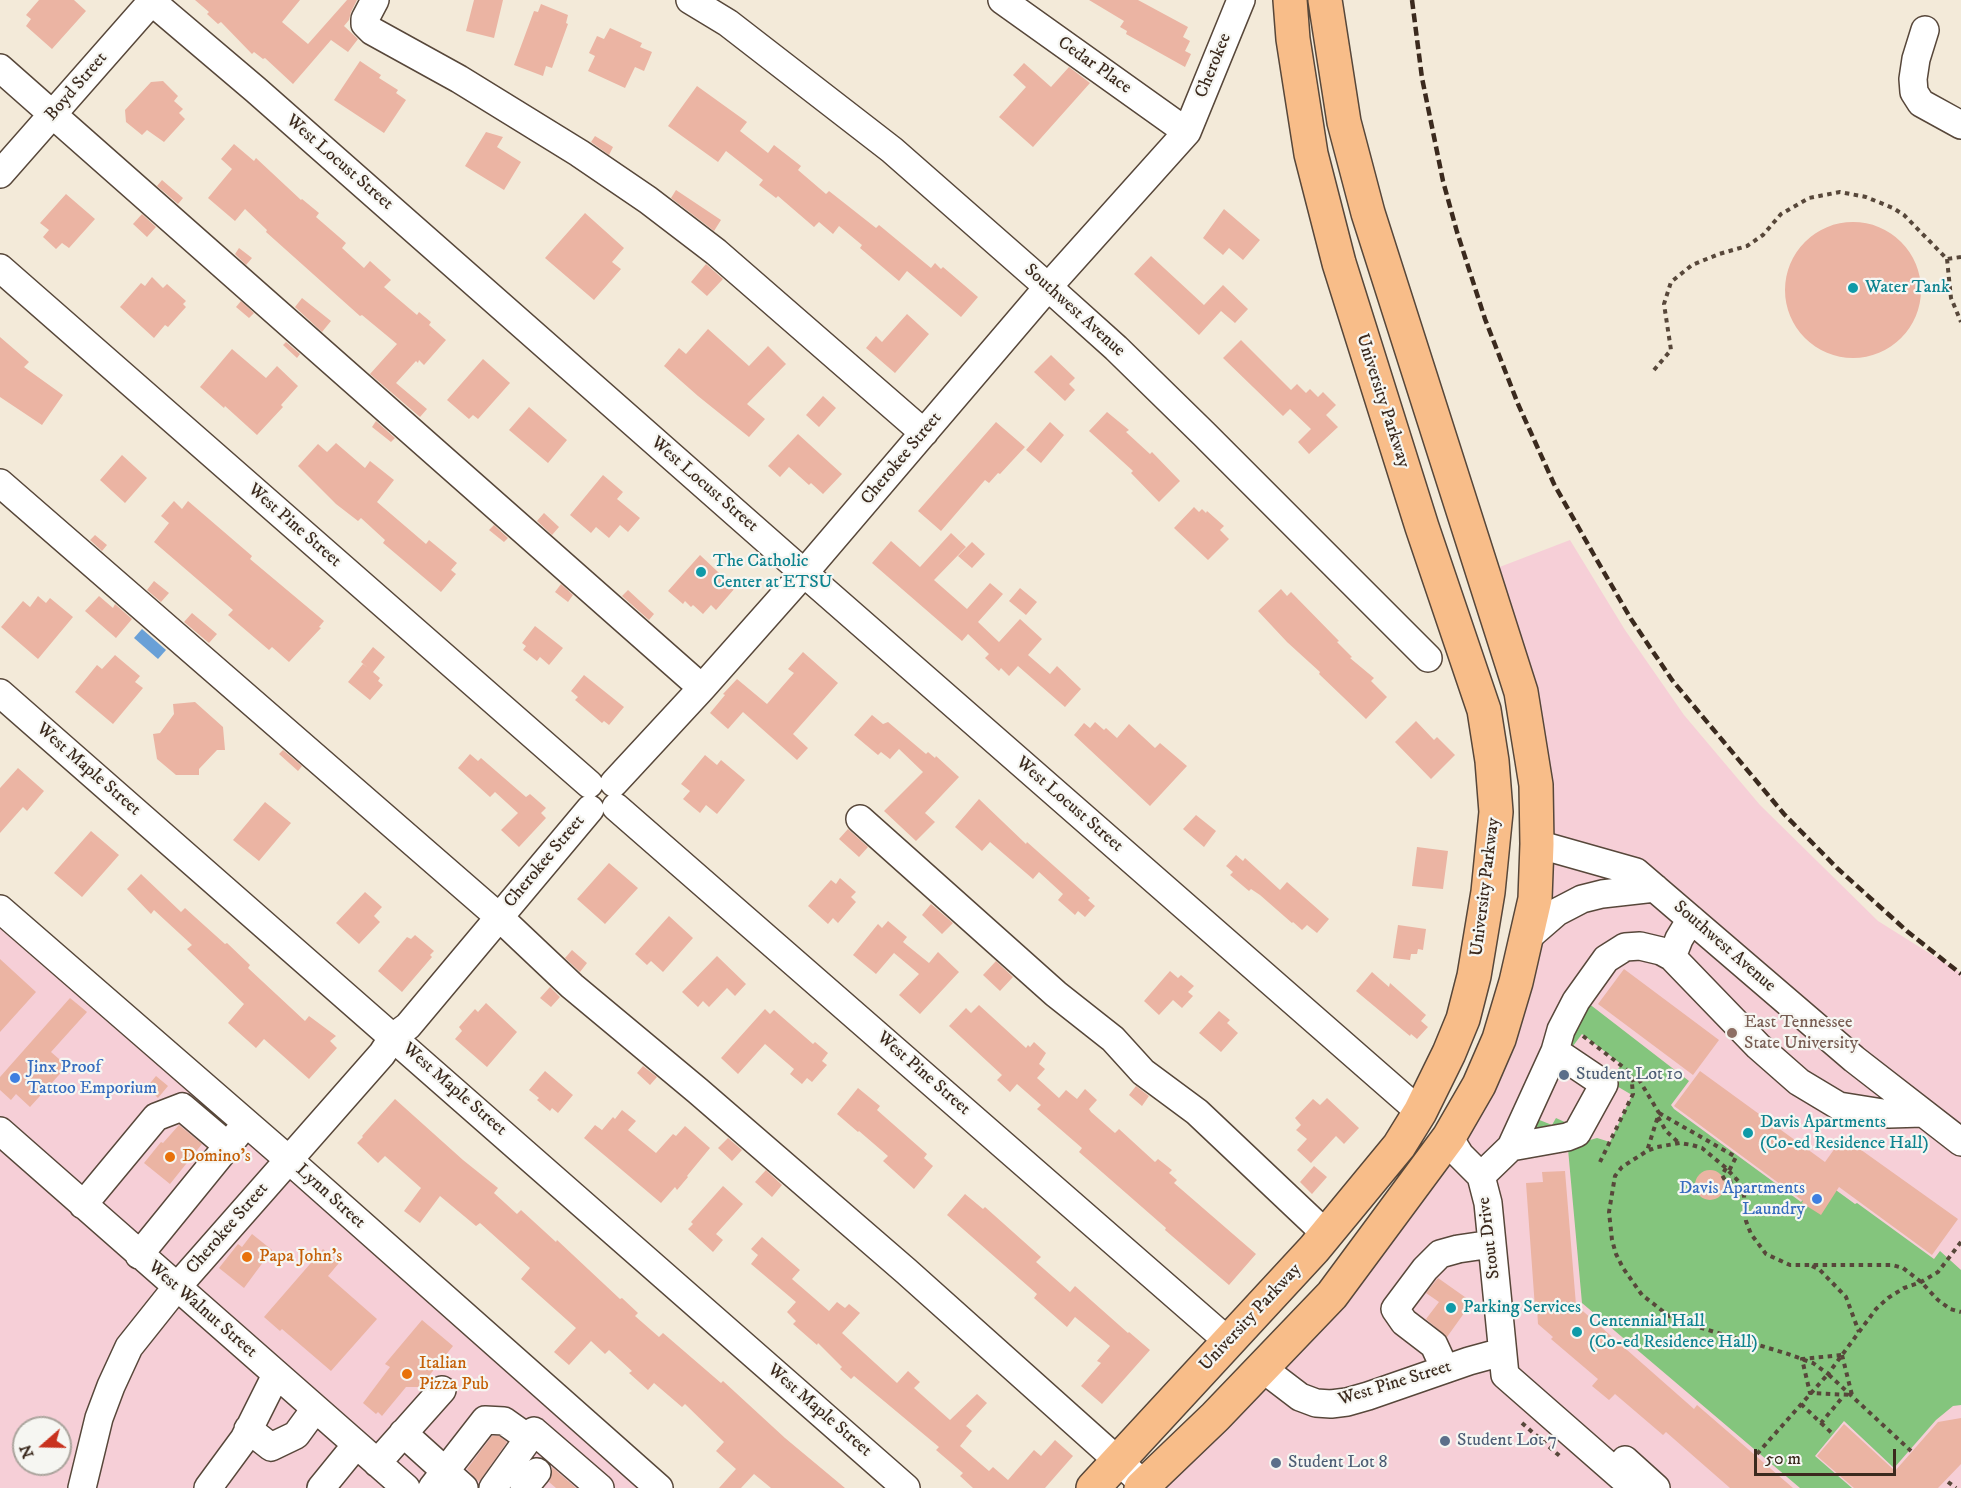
<!DOCTYPE html>
<style>
body{margin:0}
#map{position:relative;width:1961px;height:1488px;overflow:hidden;background:#f3ead9;font-family:"IM FELL DW Pica",serif}
canvas{display:block}
.north{position:absolute;left:12px;top:1416px;width:60px;height:60px;box-sizing:border-box;background:#f6f6f2;border:2px solid #aba49d;border-radius:50%;rotate:250deg;font-size:16px;font-weight:700;line-height:24px;text-align:center;color:#3b2a1e}
.north::after{content:'';display:block;margin:auto;width:21px;height:27px;background:#c8321e;clip-path:polygon(50% 0,100% 100%,50% 72%,0 100%)}
.scale{position:absolute;left:1754px;top:1449px;width:142px;height:27px;box-sizing:border-box;border:3px solid #3b2a1e;border-top:0;padding-left:8px;font-size:18px;line-height:21px;white-space:nowrap;color:#3b2a1e;-webkit-text-stroke:4px #f6f6f2;paint-order:stroke}
</style>
<div id="map">
<canvas width="1961" height="1488"></canvas>
<div class="north">N</div>
<div class="scale">50 m</div>
</div>
<script>
const c = document.querySelector('canvas').getContext('2d');
c.lineJoin = 'round';
function fillPath(path, color) { c.fillStyle = color; c.fill(path, 'evenodd'); }
const poly = rows => new Path2D(rows.map(r => 'M' + r).join(''));
function stroke(path, color, width, dash) { c.strokeStyle = color; c.lineWidth = width; c.lineCap = dash ? 'butt' : 'round'; c.setLineDash(dash || []); c.stroke(path); }
function label(font, color, halo, rows, align = 'center') {
  c.font = font + ' "IM FELL DW Pica",serif'; c.lineWidth = 4.5; c.setLineDash([]); c.textBaseline = 'middle'; c.strokeStyle = halo; c.fillStyle = color; for (const [text, x, y, turn = 0] of rows) {
    c.save(); c.translate(x, y); c.rotate((+turn || 0) * Math.PI / 180); c.textAlign = isNaN(turn) ? turn : align; if (halo) c.strokeText(text, 0, 0); c.fillText(text, 0, 0); c.restore();
  }
}
fillPath(poly([
 [1570,540,1625,630,1684,715,1760,805,1878,921,1961,973,1961,1488,1155,1488,1437,1182,1488,1092,1537,821,1484,573],
 [0,921,647,1488,0,1488],
 [24,1428,60,1428,60,1464,24,1464]
]), '#f6cfd7');
fillPath(poly([
 [1588,1003,1689,1081,1671,1105,1674,1109,1801,1202,1818,1177,1855,1204,1857,1203,1934,1259,1940,1251,1961,1270,1961,1405,1953,1406,1936,1420,1894,1468,1844,1421,1815,1456,1852,1488,1800,1488,1582,1303,1568,1149,1578,1148,1585,1145,1590,1140,1597,1138,1610,1142,1632,1095,1615,1085,1614,1076,1621,1064,1582,1034,1573,1046,1570,1047,1570,1043],
 [1556,1118,1569,1124,1536,1130,1535,1126,1537,1119,1552,1125]
]), '#84c57d');
fillPath(poly([
 [142,629,166,650,158,659,134,638]
]), '#69a0d7');
fillPath(poly([
 [39,0,74,0,86,11,52,49,26,26,31,19,26,15],
 [195,0,300,0,282,22,308,44,347,0,357,0,351,12,349,20,344,26,358,39,348,52,331,40,293,84,265,58,263,59,254,52,252,54,221,22,218,24,207,14,209,12],
 [474,0,503,0,494,38,466,31],
 [1089,0,1138,0,1188,27,1183,37,1190,41,1185,51,1191,54,1185,67,1126,34,1127,31,1120,27,1124,21],
 [541,4,568,15,566,23,568,24,552,68,546,66,543,76,514,65,534,11,538,12],
 [610,28,642,43,640,47,652,52,644,71,635,67,625,88,588,71,595,56,589,53,597,36,604,39],
 [360,61,381,75,379,78,398,90,396,93,406,100,384,133,334,100],
 [1024,63,1051,87,1069,67,1090,83,1033,147,999,117,1026,87,1013,75],
 [163,81,178,96,174,101,183,109,179,113,185,119,164,142,147,130,142,135,126,122,125,110,151,82],
 [697,86,747,122,740,131,768,153,774,145,801,166,798,170,826,194,829,191,876,228,879,225,931,268,935,263,941,269,943,267,978,297,961,317,907,271,899,281,860,248,862,245,839,226,833,234,819,222,814,227,778,196,776,198,759,185,763,180,726,151,718,162,668,126],
 [486,132,503,137,497,147,521,162,504,190,465,166],
 [595,136,613,147,609,155,591,142],
 [234,144,254,161,256,158,301,200,302,199,319,213,316,217,346,243,342,248,364,268,370,261,391,280,384,287,417,315,419,312,431,322,429,325,446,340,424,365,419,360,418,363,416,361,396,383,427,409,420,417,370,374,397,344,362,315,360,316,266,232,267,230,245,209,235,221,208,198,232,169,221,159],
 [162,180,183,198,178,204,157,186],
 [676,190,721,220,714,231,671,198],
 [66,194,95,219,69,248,62,243,56,249,43,237,49,230,40,223],
 [1224,209,1260,240,1243,260,1229,248,1223,255,1203,238],
 [585,213,624,248,612,262,621,269,594,300,545,258],
 [142,214,156,227,147,237,133,224],
 '1785 290a68 68 0 1 1 136 0a68 68 0 1 1-136 0Z',
 [239,248,252,258,246,265,235,254],
 [1151,256,1204,305,1223,285,1248,309,1235,323,1221,311,1199,335,1134,274],
 [706,264,723,279,707,296,691,282],
 [152,277,163,288,167,284,186,301,183,304,186,307,168,327,165,325,154,338,120,307,141,283,145,286],
 [302,298,331,321,322,332,295,307],
 [241,301,254,313,249,318,236,307],
 [907,314,929,334,895,373,866,348,876,336,882,342],
 [708,329,749,366,768,346,786,364,747,404,765,419,749,437,698,396,664,366,679,348,686,354],
 [0,337,29,362,24,367,63,395,42,425,0,397],
 [1241,340,1291,390,1297,384,1306,393,1310,389,1318,397,1323,392,1336,405,1326,415,1338,427,1309,454,1298,442,1311,429,1290,409,1283,416,1223,358],
 [286,342,300,354,297,358,283,345],
 [232,349,266,378,277,366,298,386,281,405,283,407,257,435,225,406,224,408,200,387],
 [1051,355,1075,378,1069,384,1075,390,1065,401,1034,372],
 [483,359,510,383,478,419,473,415,469,419,447,400],
 [823,396,836,408,819,427,806,415],
 [529,407,567,440,548,463,509,430],
 [1107,412,1129,430,1126,432,1150,454,1152,452,1180,481,1159,502,1131,473,1133,471,1089,431],
 [376,421,395,438,391,442,372,427],
 [996,422,1025,447,1000,474,998,473,989,483,985,480,941,531,918,511],
 [1050,422,1064,435,1041,463,1026,450],
 [798,434,842,474,823,494,811,483,809,485,789,467,780,477,768,466],
 [336,443,365,468,370,461,394,480,377,502,426,544,429,540,457,563,451,570,456,574,441,592,383,543,385,540,361,518,358,521,336,504,298,466,318,444,327,452],
 [122,455,147,478,125,503,100,480],
 [603,475,623,492,617,499,640,518,628,532,620,525,609,538,596,527,591,533,570,515],
 [174,501,182,509,188,501,252,556,250,559,324,621,319,627,321,628,289,662,272,647,269,650,228,615,233,610,154,542,169,523,161,516],
 [1194,507,1199,512,1202,509,1206,513,1207,511,1224,526,1220,530,1229,539,1208,560,1174,528],
 [544,513,559,527,552,535,537,521],
 [494,525,508,538,504,542,489,530],
 [951,533,966,547,934,580,967,609,990,583,1003,594,978,622,999,642,1020,619,1042,639,1028,655,1050,674,1057,666,1081,689,1065,707,1018,666,1009,676,1001,668,999,671,985,658,989,654,968,634,962,641,872,563,891,541,920,567],
 [95,535,107,545,102,551,90,540],
 [972,542,985,554,972,568,958,556],
 [700,555,735,588,716,610,711,605,703,614,693,605,691,607,685,601,683,604,668,591],
 [154,581,169,593,161,602,147,590],
 [561,584,573,595,568,602,555,592],
 [1020,588,1037,602,1026,615,1009,601],
 [1281,589,1287,596,1291,592,1339,641,1337,642,1352,657,1350,658,1374,678,1371,681,1387,697,1366,719,1319,674,1320,672,1287,642,1258,611],
 [628,590,654,614,649,620,622,596],
 [38,596,46,603,50,598,73,617,38,659,1,627,23,601,30,607],
 [99,596,113,608,115,604,132,619,116,638,85,611],
 [192,613,217,634,209,643,184,622],
 [535,626,563,648,549,665,540,657,537,661,523,650,526,646,522,643],
 [373,647,385,657,373,672,380,678,378,681,383,685,370,700,348,682,363,664,368,668,361,662],
 [803,652,838,683,793,734,808,748,797,760,743,712,728,729,710,713,725,695,723,694,737,679,767,704,794,673,788,669],
 [115,655,140,676,135,682,143,688,113,724,75,692,97,665,102,669],
 [584,675,624,707,609,725,604,721,602,723,575,700,578,697,571,691],
 [195,702,223,727,225,750,217,750,199,769,199,775,176,775,157,759,153,734,160,733,174,714,173,704],
 [872,715,883,724,888,722,926,754,928,752,935,758,936,756,959,777,925,813,935,822,916,841,884,811,923,772,899,749,890,759,881,752,878,755,854,735],
 [1416,721,1434,740,1437,737,1455,755,1431,779,1395,742],
 [1095,722,1104,730,1106,728,1117,738,1129,724,1155,748,1160,743,1187,766,1150,806,1074,735,1084,723,1090,728],
 [283,750,302,766,298,771,279,754],
 [470,754,478,761,481,758,526,797,530,794,546,808,541,813,546,818,519,847,501,830,518,813,495,792,490,797,458,768],
 [705,755,717,765,721,760,745,780,717,814,706,805,700,813,683,799,690,791,681,784],
 [18,768,44,791,27,811,23,807,0,833,0,788],
 [979,799,1026,844,1027,842,1090,898,1088,900,1095,906,1085,917,1078,911,1075,915,1058,900,1063,894,1039,872,1033,879,990,842,982,851,955,827],
 [265,802,291,823,259,861,233,840],
 [1196,815,1216,831,1204,847,1183,829],
 [848,829,868,847,859,857,839,839],
 [91,831,119,855,82,897,54,873],
 [1417,847,1448,851,1443,889,1412,886],
 [1236,855,1243,861,1245,858,1280,890,1287,882,1329,919,1317,933,1307,925,1302,930,1293,922,1292,923,1260,895,1251,889,1249,891,1230,875,1233,872,1226,866],
 [609,863,638,888,605,924,577,899],
 [141,874,181,912,185,908,225,944,227,943,250,965,248,968,305,1021,309,1016,336,1036,330,1041,337,1048,309,1079,264,1039,256,1048,228,1023,244,1004,187,949,192,945,154,910,151,914,127,889],
 [840,878,856,892,851,897,856,902,838,923,833,918,828,924,808,906,831,880,836,884],
 [365,892,382,907,374,916,380,922,359,944,336,923],
 [931,904,953,923,942,934,922,915],
 [669,916,693,938,663,972,651,961,647,965,635,954],
 [888,921,907,937,903,942,929,963,938,952,959,972,920,1014,899,995,919,974,894,953,876,974,853,955,878,924,882,928],
 [1398,925,1426,929,1423,950,1418,949,1417,954,1411,954,1410,960,1393,958],
 [415,935,434,951,430,955,432,957,402,992,378,971,407,937,411,939],
 [572,950,587,963,580,972,565,958],
 [717,956,746,984,735,996,727,988,709,1007,703,1001,698,1007,682,992],
 [0,959,36,992,0,1032],
 [996,961,1013,977,1000,991,983,975],
 [1624,969,1719,1040,1693,1075,1598,1004],
 [1170,971,1178,978,1181,975,1194,986,1188,992,1193,996,1182,1008,1173,1000,1159,1015,1144,1001],
 [1372,972,1389,987,1390,983,1426,1015,1421,1021,1428,1027,1417,1039,1411,1034,1410,1036,1356,991],
 [550,987,560,997,551,1007,540,998],
 [70,998,87,1012,51,1052,67,1066,30,1107,16,1094,11,1100,0,1090,0,1077],
 [486,1003,517,1032,487,1067,455,1039,462,1031,459,1027,475,1009,478,1012],
 [979,1005,1026,1048,1028,1045,1030,1047,1034,1042,1046,1053,1039,1064,1045,1069,1037,1078,1059,1098,1066,1090,1077,1099,1085,1089,1097,1100,1089,1109,1091,1112,1115,1133,1119,1129,1155,1162,1158,1159,1172,1170,1169,1173,1177,1180,1174,1183,1256,1254,1229,1285,1165,1230,1166,1228,1079,1152,1082,1148,1037,1109,1041,1105,1017,1084,1010,1092,997,1080,1002,1075,949,1026,966,1008,971,1013],
 [765,1009,770,1014,774,1010,813,1044,815,1042,828,1053,822,1061,827,1065,812,1082,807,1078,802,1084,790,1074,794,1069,765,1044,738,1074,721,1058],
 [1219,1011,1230,1020,1227,1023,1238,1033,1221,1052,1199,1033],
 [643,1066,657,1077,650,1085,637,1073],
 [545,1071,573,1095,558,1113,552,1108,550,1111,537,1100,539,1098,529,1090],
 [1700,1071,1825,1162,1843,1137,1958,1219,1932,1255,1839,1187,1821,1215,1802,1203,1803,1201,1674,1106],
 [156,1076,168,1086,158,1098,147,1087],
 [1136,1086,1149,1096,1142,1106,1129,1095],
 [858,1088,880,1106,877,1110,927,1154,924,1158,933,1166,914,1189,883,1161,888,1156,859,1131,858,1132,837,1114],
 [1327,1098,1359,1128,1344,1144,1336,1136,1311,1163,1297,1150,1307,1139,1296,1130,1301,1125,1295,1118,1313,1099,1320,1105],
 [395,1099,463,1160,498,1188,494,1193,517,1214,521,1210,556,1242,557,1240,620,1299,622,1298,638,1313,635,1316,659,1337,663,1333,721,1383,723,1381,785,1438,845,1488,771,1488,754,1474,741,1488,719,1488,736,1469,716,1451,724,1442,685,1404,682,1407,654,1383,648,1390,629,1373,632,1371,609,1350,605,1354,591,1341,569,1365,554,1352,576,1328,521,1279,530,1268,480,1223,476,1226,440,1196,420,1223,404,1211,421,1188,385,1156,378,1163,357,1143,363,1137,362,1136],
 [622,1110,636,1121,628,1130,656,1153,673,1134,676,1136,685,1126,710,1148,687,1176,688,1177,677,1190,675,1187,661,1203,584,1138,595,1125,602,1130,613,1117,615,1119],
 [179,1125,202,1144,170,1184,144,1163,161,1142,163,1143],
 [728,1138,742,1150,732,1161,718,1148],
 [1314,1166,1327,1177,1312,1194,1300,1182],
 [766,1170,782,1185,772,1197,755,1182],
 '1695 1185a15 15 0 1 1 30 0a15 15 0 1 1-30 0Z',
 [1565,1171,1576,1305,1694,1409,1697,1405,1793,1488,1730,1488,1666,1432,1663,1435,1615,1394,1609,1400,1592,1386,1598,1379,1551,1339,1553,1337,1538,1324,1537,1308,1535,1308,1526,1183,1543,1182,1542,1172],
 [723,1186,743,1204,716,1234,723,1240,713,1252,688,1229,693,1224,691,1222],
 [965,1194,983,1209,985,1207,1041,1257,1036,1262,1070,1292,1075,1286,1128,1333,1129,1332,1150,1350,1102,1404,1081,1386,1101,1363,1097,1361,1110,1346,1075,1317,1067,1327,1034,1298,1037,1294,947,1215],
 [252,1234,272,1250,244,1288,219,1268,238,1244,242,1247],
 [762,1237,800,1270,792,1279,829,1311,837,1302,845,1308,849,1304,860,1313,842,1333,897,1383,908,1371,920,1382,914,1388,950,1420,977,1394,987,1403,966,1426,972,1431,960,1446,989,1471,993,1467,1008,1480,1034,1450,1041,1456,1055,1440,1073,1456,1045,1488,973,1488,960,1476,963,1473,936,1450,939,1447,854,1376,851,1379,840,1369,842,1367,818,1343,817,1345,793,1324,796,1321,787,1312,796,1302,751,1264,758,1255,751,1249],
 [323,1249,339,1263,328,1276,377,1319,331,1371,282,1329,280,1331,264,1317],
 [1438,1278,1472,1302,1447,1337,1426,1319,1439,1302,1426,1293],
 [422,1320,453,1346,420,1387,406,1387,382,1416,378,1412,376,1414,363,1403,390,1367,385,1364],
 [1961,1418,1961,1464,1938,1488,1854,1488,1817,1456,1844,1424,1895,1471,1938,1422],
 [492,1436,499,1436,507,1442,479,1482,467,1469],
 [552,1467,576,1488,556,1488,549,1482,552,1475]
]), '#ebb4a3');
const minor = poly([
 [150,0,256,90,804,573,1420,1112],
 [375,0,365,19,365,24,372,31,459,79,579,153,648,200,716,252,924,433],
 [690,0,728,23,892,150,1048,287,1116,348,1204,434,1428,658],
 [1002,0,1187,132],
 [1925,30,1916,59,1913,79,1914,92,1921,103,1961,125],
 [0,68,702,688],
 [0,174,153,0],
 [0,268,589,784],
 [0,483,499,917,572,986,698,1091,906,1271,1145,1485],
 [0,693,906,1488],
 [614,783,702,688,804,573,1048,287,1187,132,1241,0],
 [616,807,1229,1342],
 [860,819,1056,994,1113,1039,1143,1072,1197,1112,1326,1234],
 [1537,844,1636,872,1854,1059,1961,1142],
 [0,909,289,1160,659,1488],
 [1691,919,1679,939,1672,957,1758,1046,1799,1082,1839,1106,1889,1114,1923,1113],
 [1527,938,1557,912,1582,899,1602,894,1655,888],
 [0,1131,406,1488],
 [1449,1137,1460,1155,1481,1176,1488,1203,1505,1375,1634,1488],
 [1511,1147,1567,1137,1577,1133,1604,1084,1555,1051],
 [1481,1176,1511,1147,1555,1051,1561,1030,1576,1001,1606,959,1625,947,1640,946,1661,951,1672,957],
 [83,1205,156,1117,182,1107,228,1146],
 [139,1255,239,1132],
 [1262,1368,1300,1397,1316,1403,1331,1404,1347,1402,1368,1396,1469,1361,1502,1352],
 [1445,1369,1434,1345,1404,1322,1395,1309,1425,1269,1440,1254,1458,1249,1492,1244],
 [248,1429,271,1447,296,1435,315,1409],
 [403,1433,464,1488],
 [1625,1460,1656,1488],
 [377,1463,442,1390],
 [82,1488,99,1418,111,1386,129,1347,176,1288,382,1054,393,1037,408,1026,590,809],
 [208,1488,244,1439,276,1375],
 [321,1488,356,1445],
 [432,1488,485,1420,504,1421,528,1438],
 [493,1488,534,1431,600,1488],
 [524,1488,537,1472]
]);
const highway = poly([
 [1093,1488,1314,1249,1399,1146,1420,1112,1449,1053,1463,1019,1474,976,1488,892,1496,812,1492,761,1484,710,1422,527,1339,263,1311,154,1293,39,1290,0],
 [1141,1488,1215,1417,1332,1295,1449,1137,1479,1085,1499,1039,1516,982,1535,899,1537,844,1536,785,1521,692,1368,213,1344,122,1325,0]
]);
stroke(minor, '#57473a', 30);
stroke(highway, '#57473a', 36);
stroke(poly([
 [1947,259,1951,298,1961,322],
 [1654,370,1671,350,1664,304,1671,282,1692,265,1719,254,1747,246,1763,235,1781,214,1809,198,1840,192,1866,197,1893,208,1904,215,1947,259,1961,257],
 [1583,1036,1631,1073,1633,1094,1600,1162],
 [1631,1081,1638,1078,1659,1113,1647,1151],
 [1659,1113,1736,1157,1729,1171],
 [1658,1117,1666,1131,1679,1143],
 [1726,1168,1722,1175,1726,1182,1733,1181,1736,1178],
 [1961,1242,1938,1272,1921,1282,1904,1288,1888,1298,1876,1309,1828,1374,1813,1363,1785,1353,1688,1324,1669,1316,1655,1305,1642,1295,1623,1268,1616,1254,1612,1240,1609,1212,1615,1176,1622,1167,1647,1151,1657,1147,1680,1143,1692,1145,1702,1148,1726,1168,1740,1183,1744,1196,1746,1221,1751,1234,1766,1254,1790,1265,1892,1265,1903,1268,1921,1282,1938,1300,1950,1309,1961,1312],
 [1812,1266,1820,1270,1846,1297,1859,1332],
 [1842,1355,1852,1395,1810,1393,1802,1359,1842,1355],
 [1801,1404,1821,1423,1841,1399,1842,1395],
 [1522,1423,1562,1458],
 [1821,1423,1834,1435],
 [1757,1454,1828,1374,1911,1451],
 [1948,1482,1956,1488]
]), '#57473a', 4, [4.5, 4.5]);
stroke(minor, '#fff', 27);
stroke(highway, '#f8bd89', 33);
stroke(poly([
 [1412,0,1422,78,1443,181,1457,232,1485,319,1518,404,1554,484,1594,555,1631,619,1672,680,1784,814,1838,869,1908,932,1961,974]
]), '#3b2a1e', 4.5, [9, 4.5]);
for (const [x, y, r, color] of [
 [1853,288,6,"#0f9aa8"],
 [701,572,6,"#0f9aa8"],
 [1732,1033,6,"#8d6e63"],
 [1564,1075,6,"#5c6f8a"],
 [15,1078,6,"#3f7fe0"],
 [1748,1133,6,"#0f9aa8"],
 [170,1157,6,"#e8710a"],
 [1817,1199,6,"#3f7fe0"],
 [247,1257,6,"#e8710a"],
 [1451,1308,6,"#0f9aa8"],
 [1577,1332,6,"#0f9aa8"],
 [407,1374,6,"#e8710a"],
 [1445,1441,6,"#5c6f8a"],
 [1276,1463,6,"#5c6f8a"]
]) { const dot = new Path2D(); dot.arc(x, y, r, 0, 2 * Math.PI); c.fillStyle = color; c.fill(dot); stroke(dot, '#f6f6f2', 2); }
label('18px', '#3b2a1e', '#f6f6f2', [
 ["Cedar Place",1094,66,35],
 ["Cherokee",1214,66,-68],
 ["Boyd Street",77,87,-49],
 ["West Locust Street",339,163,41],
 ["Southwest Avenue",1074,311,42],
 ["University Parkway",1382,401,72],
 ["Cherokee Street",902,459,-50],
 ["West Locust Street",704,485,41],
 ["West Pine Street",294,526,41],
 ["West Maple Street",88,770,41],
 ["West Locust Street",1069,805,41],
 ["Cherokee Street",545,862,-50],
 ["University Parkway",1486,887,-83],
 ["Southwest Avenue",1724,947,41],
 ["West Pine Street",923,1074,41],
 ["West Maple Street",454,1090,41],
 ["Lynn Street",330,1197,42],
 ["Cherokee Street",228,1229,-49],
 ["Stout Drive",1490,1238,-97],
 ["West Walnut Street",202,1310,41],
 ["University Parkway",1251,1318,-47],
 ["West Pine Street",1395,1384,-17],
 ["West Maple Street",819,1411,41]
]);
label('18px', '#0d838f', '#f6f6f2', [
 ["Water Tank",1865,288],
 ["The Catholic",713,562],
 ["Center at ETSU",713,583],
 ["Davis Apartments",1760,1123],
 ["(Co-ed Residence Hall)",1760,1144],
 ["Parking Services",1463,1308],
 ["Centennial Hall",1589,1322],
 ["(Co-ed Residence Hall)",1589,1343]
], 'left');
label('18px', '#785e54', '#f6f6f2', [
 ["East Tennessee",1744,1023],
 ["State University",1744,1044]
], 'left');
label('18px', '#366cbe', '#f6f6f2', [
 ["Jinx Proof",27,1068],
 ["Tattoo Emporium",27,1089],
 ["Davis Apartments",1805,1189,"right"],
 ["Laundry",1805,1210,"right"]
], 'left');
label('18px', '#4e5e75', '#f6f6f2', [
 ["Student Lot 10",1576,1075],
 ["Student Lot 7",1457,1441],
 ["Student Lot 8",1288,1463]
], 'left');
label('18px', '#c56008', '#f6f6f2', [
 ["Domino's",182,1157],
 ["Papa John's",259,1257],
 ["Italian",419,1364],
 ["Pizza Pub",419,1385]
], 'left');
</script>
